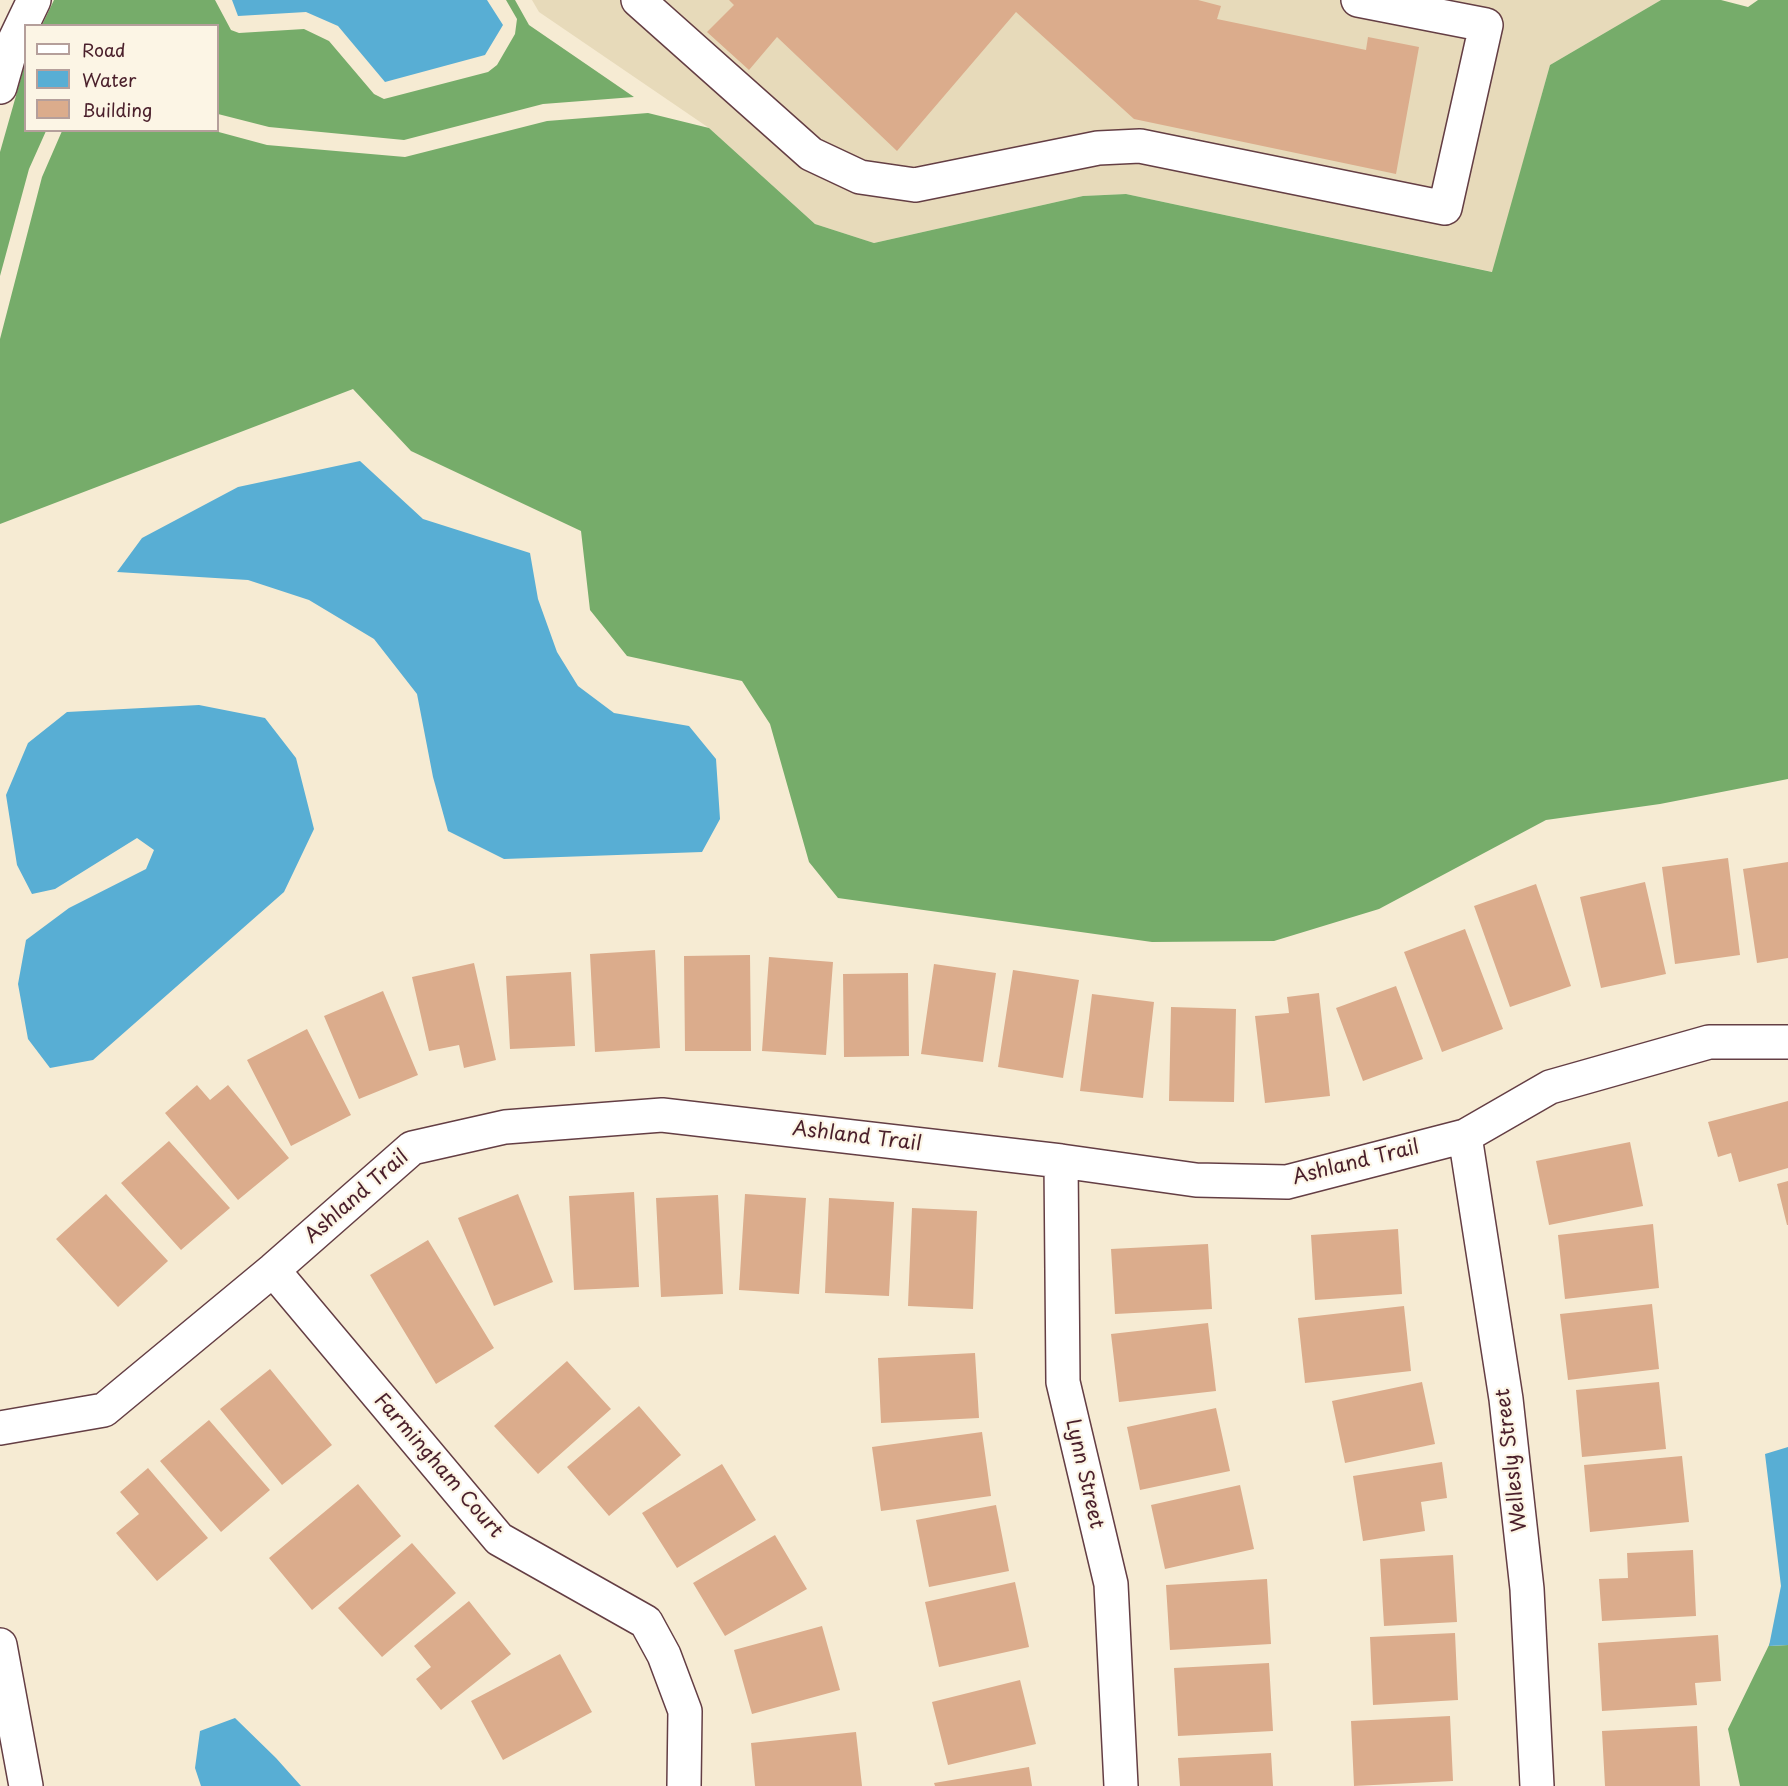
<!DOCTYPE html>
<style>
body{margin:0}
#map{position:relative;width:1788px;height:1786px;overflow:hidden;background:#f6ebd3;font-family:"Playpen Sans",sans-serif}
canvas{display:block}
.legend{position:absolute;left:24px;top:24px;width:195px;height:108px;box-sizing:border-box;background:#fcf5e5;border:2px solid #b59f9b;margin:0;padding:8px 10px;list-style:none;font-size:18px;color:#4a1f2b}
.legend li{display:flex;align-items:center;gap:12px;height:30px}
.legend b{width:30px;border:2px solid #b59f9b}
</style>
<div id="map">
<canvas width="1788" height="1786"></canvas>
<ul class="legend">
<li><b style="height:8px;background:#fff"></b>Road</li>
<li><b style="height:16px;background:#58aed4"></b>Water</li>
<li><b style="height:16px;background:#dbac8c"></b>Building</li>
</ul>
</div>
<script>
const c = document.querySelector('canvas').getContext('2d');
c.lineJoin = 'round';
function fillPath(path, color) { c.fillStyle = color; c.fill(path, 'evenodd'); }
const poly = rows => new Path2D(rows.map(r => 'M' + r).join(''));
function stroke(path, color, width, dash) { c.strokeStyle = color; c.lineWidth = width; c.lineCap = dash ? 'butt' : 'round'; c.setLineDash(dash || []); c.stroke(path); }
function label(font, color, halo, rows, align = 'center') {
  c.font = font + ' "Playpen Sans",sans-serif'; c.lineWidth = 4.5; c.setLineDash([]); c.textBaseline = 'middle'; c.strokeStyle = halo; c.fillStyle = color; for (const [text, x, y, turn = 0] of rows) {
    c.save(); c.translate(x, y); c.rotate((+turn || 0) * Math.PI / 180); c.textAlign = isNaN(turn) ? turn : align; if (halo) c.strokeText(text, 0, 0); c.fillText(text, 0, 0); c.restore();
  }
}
fillPath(poly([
 [532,0,1661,0,1550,65,1493,272,1126,194,1083,196,874,243,815,224,709,128,539,12]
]), '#e7daba');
fillPath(poly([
 [54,0,215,0,231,30,239,33,304,29,329,41,374,94,384,99,488,72,497,65,515,34,517,19,506,0,515,0,529,25,634,97,543,104,404,140,269,127,218,114,218,26,42,25],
 [1661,0,1721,0,1748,7,1758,0,1788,0,1788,779,1660,804,1546,820,1379,909,1274,941,1152,942,838,898,809,862,770,724,742,681,627,656,590,610,581,531,411,451,353,389,0,524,0,339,42,177,62,131,215,131,267,145,405,157,547,121,648,113,709,128,815,224,874,243,1083,196,1126,194,1492,272,1550,65],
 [25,64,26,130,46,131,29,169,0,276,0,152],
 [1770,1643,1770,1646,1788,1645,1788,1786,1740,1786,1728,1729]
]), '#76ac6a');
fillPath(poly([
 [232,0,487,0,503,25,485,55,385,82,338,26,306,12,238,16],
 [360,461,423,519,530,553,538,599,557,652,578,686,614,713,689,726,716,759,720,819,702,852,504,859,448,831,433,777,417,694,374,639,309,600,248,580,117,572,142,538,238,487],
 [199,705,265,718,296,758,314,829,284,892,93,1060,50,1068,28,1039,18,984,26,940,69,908,146,869,154,850,137,838,55,889,32,894,17,865,6,795,28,743,67,712],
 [1788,1447,1788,1645,1769,1646,1781,1586,1765,1454],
 [235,1718,276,1758,301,1786,201,1786,195,1768,200,1731]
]), '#58aed4');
fillPath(poly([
 [729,0,1198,0,1221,6,1217,19,1366,50,1368,37,1419,47,1396,174,1134,119,1016,12,897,151,777,37,749,70,707,32,734,5],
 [1728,858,1740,955,1675,964,1662,867],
 [1788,862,1788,958,1757,963,1743,869],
 [1645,882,1666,974,1601,988,1580,897],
 [1536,884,1571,986,1510,1007,1474,906],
 [1465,929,1503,1029,1442,1052,1404,952],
 [655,950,660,1048,595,1052,590,954],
 [750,955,751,1051,685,1051,684,956],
 [769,957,833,962,826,1055,762,1051],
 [474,963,496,1060,464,1068,459,1045,429,1051,412,977],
 [934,964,996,973,983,1062,921,1054],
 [1013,970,1079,980,1063,1078,998,1067],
 [571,972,575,1046,510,1049,506,976],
 [908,973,909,1056,844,1057,843,974],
 [1396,986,1423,1059,1363,1081,1336,1008],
 [383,991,418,1075,359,1099,324,1016],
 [1319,993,1330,1096,1265,1103,1255,1016,1289,1013,1287,997],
 [1092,994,1154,1002,1143,1098,1080,1091],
 [1171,1007,1236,1009,1234,1102,1169,1101],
 [307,1029,351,1115,291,1146,247,1060],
 [197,1085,210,1100,228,1085,289,1158,238,1200,165,1113],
 [1788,1101,1788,1168,1739,1182,1731,1153,1718,1157,1708,1122],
 [169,1141,230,1208,181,1250,121,1183],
 [1630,1142,1643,1206,1549,1225,1536,1161],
 [1788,1181,1788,1225,1787,1225,1777,1184],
 [634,1192,639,1287,574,1290,569,1196],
 [106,1194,168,1261,118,1307,56,1239],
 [518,1194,553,1282,494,1306,458,1218],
 [745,1194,806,1198,799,1294,739,1290],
 [718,1195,723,1294,661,1297,656,1198],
 [829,1198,894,1202,889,1296,825,1293],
 [912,1208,977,1211,973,1309,908,1306],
 [1653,1224,1659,1288,1565,1299,1558,1235],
 [1398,1229,1402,1294,1315,1300,1311,1235],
 [428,1240,494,1348,436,1384,370,1275],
 [1208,1244,1212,1309,1115,1314,1111,1249],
 [1652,1304,1659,1369,1568,1380,1560,1314],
 [1404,1306,1411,1371,1305,1383,1298,1318],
 [1208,1323,1216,1391,1119,1402,1111,1334],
 [975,1353,979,1418,881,1423,878,1358],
 [567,1361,611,1409,538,1474,494,1426],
 [270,1369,332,1445,282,1485,220,1409],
 [1422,1382,1435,1444,1345,1463,1332,1401],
 [1659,1382,1666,1449,1582,1457,1576,1390],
 [639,1406,681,1455,609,1516,567,1467],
 [1216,1408,1230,1471,1140,1490,1127,1427],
 [209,1420,270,1490,221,1532,160,1461],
 [982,1432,991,1496,881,1511,872,1447],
 [1682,1456,1689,1522,1590,1532,1584,1465],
 [1442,1462,1447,1498,1421,1502,1425,1531,1363,1541,1353,1476],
 [722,1464,756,1520,677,1568,642,1513],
 [148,1468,208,1538,157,1581,116,1533,139,1514,120,1492],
 [358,1484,401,1536,312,1610,269,1558],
 [1240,1485,1254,1549,1165,1569,1151,1505],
 [996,1505,1009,1571,929,1587,916,1520],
 [775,1535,807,1589,725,1636,693,1583],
 [412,1543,456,1593,382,1657,338,1608],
 [1693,1550,1696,1616,1602,1621,1599,1579,1628,1578,1627,1553],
 [1453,1555,1457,1622,1384,1626,1380,1559],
 [1267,1579,1271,1644,1170,1650,1166,1585],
 [1015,1582,1029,1647,939,1667,925,1602],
 [469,1601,511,1654,441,1710,416,1679,431,1667,414,1646],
 [822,1626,840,1690,752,1714,734,1650],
 [1455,1633,1458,1700,1373,1705,1370,1637],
 [1718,1635,1721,1681,1695,1683,1697,1705,1602,1711,1598,1643],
 [560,1654,592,1712,503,1760,471,1701],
 [1269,1663,1273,1731,1178,1736,1174,1668],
 [1020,1680,1036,1744,948,1765,932,1702],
 [1450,1716,1453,1781,1354,1786,1351,1721],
 [1697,1726,1700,1786,1605,1786,1602,1731],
 [856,1732,862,1786,755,1786,751,1743],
 [1271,1753,1273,1786,1180,1786,1178,1758],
 [1029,1767,1032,1786,935,1786,934,1783]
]), '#dbac8c');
const minor = poly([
 [638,0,811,154,860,177,915,185,1098,148,1140,146,1445,208,1486,25,1358,0],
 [0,87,11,48,34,0],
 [1465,1136,1506,1399,1527,1589,1537,1786],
 [1061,1161,1063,1382,1111,1584,1121,1786],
 [273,1270,499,1539,646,1622,664,1655,685,1711,684,1786],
 [0,1428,104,1410,273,1270,412,1148,505,1127,662,1115,1061,1161,1196,1180,1287,1182,1465,1136,1550,1087,1709,1042,1788,1042],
 [0,1645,26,1786]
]);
stroke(minor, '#643e44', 36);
stroke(minor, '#fff', 33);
label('20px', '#4a1f2b', '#fcf5e5', [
 ["Ashland Trail",857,1137,7],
 ["Ashland Trail",1356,1163,-14],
 ["Ashland Trail",357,1197,-41],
 ["Wellesly Street",1512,1460,-97],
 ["Farmingham Court",438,1466,49],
 ["Lynn Street",1084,1474,77]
]);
</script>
